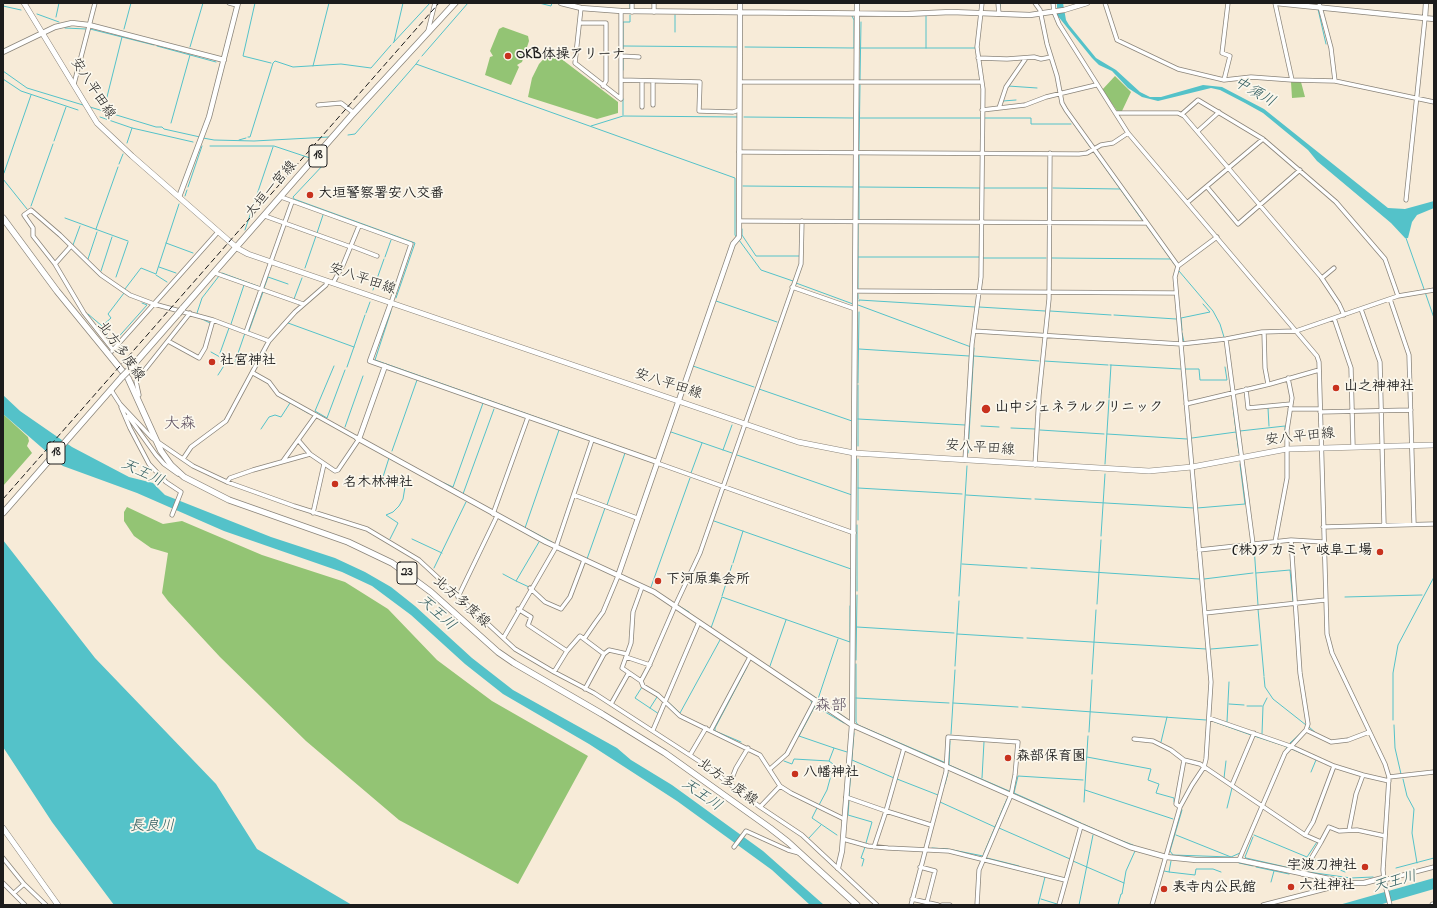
<!DOCTYPE html>
<meta charset="utf-8">
<style>
body{margin:0}
#map{position:relative;width:1437px;height:908px;overflow:hidden;background:#f7ebd8;font-family:"Indie Flower",sans-serif}
canvas{display:block}
.frame{position:absolute;inset:0;border:4px solid #1c1c1c;pointer-events:none}
</style>
<div id="map">
<canvas width="1437" height="908"></canvas>
<div class="frame"></div>
</div>
<script>
const c = document.querySelector('canvas').getContext('2d');
c.lineJoin = 'round';
function fillPath(path, color) { c.fillStyle = color; c.fill(path, 'evenodd'); }
const poly = rows => new Path2D(rows.map(r => 'M' + r).join(''));
function stroke(path, color, width, dash) { c.strokeStyle = color; c.lineWidth = width; c.lineCap = dash ? 'butt' : 'round'; c.setLineDash(dash || []); c.stroke(path); }
function label(font, color, halo, rows, align = 'center') {
  c.font = font + ' "Indie Flower","Klee One",sans-serif'; c.lineWidth = 3.5; c.setLineDash([]); c.textBaseline = 'middle'; c.strokeStyle = halo; c.fillStyle = color; for (const [text, x, y, turn = 0] of rows) {
    c.save(); c.translate(x, y); c.rotate((+turn || 0) * Math.PI / 180); c.textAlign = isNaN(turn) ? turn : align; if (halo) c.strokeText(text, 0, 0); c.fillText(text, 0, 0); c.restore();
  }
}
fillPath(poly([
 [503,27,528,36,529,41,522,62,517,65,519,67,511,85,485,75,490,57,493,56,490,51,499,29],
 [551,51,618,102,618,113,597,119,528,97,532,78,539,64],
 [1115,76,1131,92,1122,111,1118,112,1102,90],
 [1291,82,1301,82,1305,97,1292,98],
 [3,414,28,437,29,441,27,446,32,453,3,486],
 [127,507,163,524,182,521,262,555,345,582,388,609,437,660,492,701,588,756,518,884,399,820,306,741,220,657,168,601,162,593,168,553,151,548,134,536,124,521,124,512]
]), '#93c474');
fillPath(poly([
 [1057,3,1063,3,1066,20,1069,25,1096,58,1116,70,1140,92,1150,97,1161,97,1203,85,1222,87,1264,109,1388,208,1405,209,1434,201,1434,208,1417,215,1412,222,1408,238,1405,238,1391,223,1317,161,1308,150,1263,113,1245,103,1220,90,1211,88,1158,101,1142,97,1128,88,1112,71,1099,65,1092,58,1057,15],
 [3,395,20,411,72,447,129,477,153,483,165,495,271,537,335,558,365,572,391,587,415,606,472,658,513,690,617,748,631,760,672,785,763,851,824,905,810,905,772,870,677,801,589,744,503,694,465,664,411,615,372,586,342,572,224,531,137,493,63,466,3,414],
 [3,540,95,658,216,784,257,849,352,905,114,905,52,822,3,747],
 [1434,878,1434,889,1379,905,1339,905]
]), '#54c2c9');
stroke(poly([
 [255,3,243,56,271,63],
 [539,3,551,6,552,3],
 [1000,3,1000,10],
 [3,6,21,10],
 [630,8,630,3],
 [1318,9,1326,44],
 [37,14,59,22],
 [56,17,59,3],
 [65,28,86,29],
 [90,29,154,45],
 [124,29,131,3],
 [675,32,675,15],
 [394,42,403,3],
 [393,43,430,3],
 [157,46,216,62],
 [623,46,737,47],
 [190,47,203,3],
 [745,47,854,48,854,20,852,16],
 [860,48,975,48],
 [926,48,926,16],
 [623,53,623,22,630,22,630,15],
 [422,56,468,3],
 [416,64,419,60],
 [313,66,329,3],
 [623,70,623,59],
 [3,71,27,88,83,105],
 [3,79,21,91,78,110],
 [860,81,861,22],
 [1008,86,1037,88],
 [1003,101,1016,100],
 [105,105,122,37],
 [90,107,156,127,162,127,164,129,200,137],
 [623,115,623,99],
 [100,117,132,128,193,142],
 [744,117,853,118],
 [1069,117,1091,148],
 [859,118,980,118],
 [984,118,1031,118,1031,124,1071,124],
 [171,123,190,55],
 [591,126,623,116,737,117],
 [348,135,355,134,416,64,735,178,735,235,737,238],
 [248,137,250,137,273,63,275,61,293,67,341,64,371,68,391,45],
 [203,138,214,140,254,141,329,137],
 [239,140,246,138],
 [54,141,66,107],
 [127,143,132,128],
 [210,146,274,146,310,158],
 [859,150,860,85],
 [1094,152,1143,221],
 [325,163,293,197,294,199,415,243,396,298],
 [119,164,123,154],
 [4,173,31,95],
 [3,179,27,209],
 [743,186,853,187],
 [188,187,202,146],
 [859,187,980,188],
 [984,188,1047,188],
 [1053,188,1120,189],
 [185,196,187,190],
 [31,206,53,144],
 [65,218,128,241],
 [859,220,859,155],
 [1147,226,1175,265],
 [96,229,118,167],
 [742,229,742,235,756,256,799,256],
 [245,230,273,147],
 [317,233,323,215],
 [1406,238,1424,289],
 [739,240,761,270,793,281],
 [166,243,193,253],
 [73,245,80,226],
 [385,257,391,240],
 [858,257,979,257],
 [983,258,1046,258],
 [1052,258,1170,259],
 [88,259,97,232],
 [159,267,176,273],
 [305,268,316,236],
 [101,271,112,237],
 [1179,271,1213,311,1220,324,1224,337],
 [222,273,260,287],
 [156,275,167,282],
 [116,277,128,242],
 [796,283,853,304],
 [264,288,268,277,288,284],
 [125,289,141,268,156,274,179,204],
 [858,289,858,224],
 [373,290,384,259],
 [1425,292,1434,318],
 [124,293,108,314,111,318,102,326,111,343,114,342,147,305,142,303],
 [858,294,858,299],
 [294,299,302,278],
 [716,301,777,322],
 [859,301,859,300,975,307],
 [858,305,971,347],
 [979,307,1045,311],
 [391,311,375,360,643,455],
 [1050,311,1111,315],
 [197,313,202,298,219,276],
 [366,313,370,302],
 [88,314,102,326],
 [1114,315,1176,319],
 [200,318,210,323],
 [288,323,354,347],
 [231,324,244,285],
 [1182,330,1181,318,1210,312,1203,304],
 [249,331,263,292],
 [1182,333,1184,342],
 [859,349,969,356],
 [211,352,227,361],
 [220,353,229,328],
 [974,356,1039,361],
 [1044,361,1108,365],
 [235,362,245,333],
 [1110,365,1181,369],
 [334,366,315,411,327,418,345,370],
 [693,366,754,387],
 [347,367,365,315],
 [1185,369,1199,369,1200,380,1227,380,1225,367],
 [218,375,227,361,235,364],
 [858,383,859,312],
 [759,389,852,421],
 [277,395,308,413],
 [1109,398,1111,365],
 [1233,407,1236,431],
 [1268,408,1269,426],
 [858,419,965,425],
 [981,426,999,427],
 [345,427,363,376],
 [1011,428,1035,429],
 [261,429,269,417,275,415,281,417,290,403],
 [1040,430,1104,434],
 [1240,431,1285,426,1285,430],
 [671,432,732,453],
 [1107,434,1187,439],
 [1192,438,1236,432,1239,453],
 [858,446,858,385],
 [723,450,732,425],
 [392,451,417,380],
 [968,453,974,348],
 [737,455,852,495],
 [389,458,382,480,405,487,403,499,399,506,393,512,386,515,398,523,390,539],
 [1105,464,1109,400],
 [691,473,702,443],
 [433,482,437,485],
 [444,483,453,487,483,403],
 [858,488,962,494],
 [455,489,470,498],
 [463,494,494,409],
 [966,495,1031,499],
 [1035,499,1194,508],
 [607,505,625,453],
 [1197,508,1245,504,1240,464],
 [858,520,858,459],
 [714,521,851,569],
 [518,524,552,542],
 [525,528,559,430],
 [1101,536,1105,474],
 [412,539,442,553],
 [1254,546,1258,605],
 [587,559,605,508],
 [733,563,743,531],
 [962,564,1027,568],
 [434,568,466,502],
 [1031,568,1199,579],
 [1256,573,1290,570,1293,601],
 [503,574,516,581],
 [1204,579,1253,573],
 [529,587,516,581,539,542],
 [651,587,690,478],
 [857,591,857,525],
 [722,596,732,565],
 [959,596,967,466],
 [1345,597,1422,595],
 [1097,604,1101,540],
 [679,606,689,612],
 [1258,609,1264,676],
 [857,627,954,633],
 [711,628,722,597,850,642,850,606],
 [957,634,1023,638],
 [1027,638,1206,649],
 [1211,649,1258,645],
 [856,660,857,595],
 [856,664,856,722,858,725,946,763],
 [770,666,786,620],
 [955,666,959,601],
 [1092,674,1096,610],
 [784,677,798,686],
 [1264,677,1265,687,1273,699,1306,725],
 [642,687,635,698,659,714],
 [801,688,846,718],
 [856,698,949,703],
 [818,699,838,639],
 [668,702,680,713,720,640],
 [953,703,1018,707],
 [1229,704,1244,705],
 [1247,706,1262,706],
 [1022,707,1206,720],
 [650,708,657,697],
 [1393,720,1393,673,1398,645,1434,577],
 [1212,721,1251,735],
 [1227,722,1229,682],
 [1394,725,1395,748,1401,774],
 [1309,727,1317,734],
 [1089,732,1092,680],
 [951,734,955,670],
 [1262,734,1263,706,1267,698],
 [795,735,812,704,811,701],
 [1254,736,1285,746,1287,747,1285,751],
 [950,741,949,765,1009,791],
 [741,742,715,731,715,728,747,667],
 [1161,742,1167,717],
 [1290,743,1302,732],
 [834,748,847,752],
 [1292,749,1303,754],
 [1087,757,1151,769,1148,780,1159,784,1156,793,1174,798,1174,802],
 [852,760,894,778],
 [784,761,792,764,794,759,829,761],
 [1311,772,1316,760],
 [982,778,984,742],
 [1224,778,1226,761],
 [897,779,938,795],
 [1403,779,1407,796,1414,809,1412,833,1417,863],
 [945,784,948,773],
 [1085,790,1173,819],
 [849,796,854,733],
 [849,801,848,815,872,822,866,843],
 [940,802,995,827,1007,799],
 [1084,802,1088,736],
 [819,805,827,790,830,779,833,764,829,761,834,748,799,736,815,706,844,723],
 [817,808,812,818,837,835],
 [1227,808,1232,788],
 [1182,810,1170,851,1173,855,1231,857,1240,853],
 [1081,823,1014,793,1018,776,1083,780],
 [1083,824,1112,837],
 [999,828,1070,859],
 [1176,835,1231,857],
 [1254,835,1307,857,1317,842],
 [1253,837,1245,857,1246,858,1299,870],
 [809,838,821,825],
 [1117,839,1133,845],
 [932,848,948,849],
 [953,850,983,856],
 [984,853,995,827],
 [987,858,1019,866],
 [1313,859,1345,872],
 [1073,861,1124,883],
 [1171,861,1169,872,1195,875,1196,869,1213,869,1221,872],
 [1239,863,1253,866],
 [862,866,864,859,861,858,865,847],
 [1256,867,1289,874],
 [1396,868,1434,858],
 [1019,870,1045,877,1038,905],
 [1164,871,1169,872],
 [1308,872,1351,878,1373,877],
 [1271,882,1274,871],
 [1041,899,1057,904],
 [1079,905,1093,835],
 [1118,905,1121,894,1122,894,1126,871,1135,851]
]), '#54c2c9', 1);
const minor = poly([
 [229,3,237,5],
 [632,3,632,12],
 [998,3,999,14],
 [1035,3,1040,10,1047,44,1057,76,1062,103,1066,110,1178,266],
 [1053,3,1054,12,1059,24,1128,133,1317,356,1319,362,1327,634,1332,653,1385,764,1389,777,1383,870,1384,880,1390,905],
 [1105,3,1117,40,1178,69,1224,80,1251,77,1292,80,1335,81,1434,102],
 [1275,3,1292,80],
 [1319,3,1331,48,1335,81],
 [581,8,575,63,621,99,621,80,700,82,699,111,733,112,739,110],
 [654,12,654,3],
 [580,23,606,23,606,81,603,86],
 [428,31,435,3],
 [621,56,639,57],
 [978,58,1007,59,1034,57,1041,59,1051,57],
 [621,80,621,11],
 [1224,80,1230,56,1222,53,1228,3],
 [642,81,642,107],
 [653,81,653,105],
 [740,82,982,82],
 [74,84,95,3],
 [318,105,341,103,354,113],
 [999,108,1006,87,1026,58],
 [982,110,1025,105,1046,97,1096,85],
 [1116,113,1178,113,1184,116,1321,277,1339,304,1344,315],
 [1182,114,1198,100,1263,139,1336,202,1385,259,1398,296],
 [1198,131,1219,112],
 [739,152,1079,154,1087,153,1101,145,1113,143,1128,133],
 [1207,187,1238,224,1300,170],
 [281,197,411,244,391,303],
 [1406,200,1425,18],
 [1188,202,1263,139],
 [265,216,351,247],
 [739,221,1147,223],
 [351,246,377,256],
 [55,264,71,246],
 [215,273,303,304],
 [1322,278,1334,268],
 [333,283,343,265,359,226],
 [792,287,855,309],
 [856,291,1176,293],
 [1390,299,1409,355,1414,524],
 [1361,309,1380,362,1384,525],
 [1334,318,1351,368,1353,446],
 [974,331,1181,344,1226,339,1262,332,1296,331,1398,296,1434,290],
 [246,332,292,202],
 [1264,332,1265,368,1268,384],
 [1226,339,1253,544],
 [168,341,199,358,205,348,213,320],
 [113,350,84,313,55,264,33,236,33,228,24,215,31,210,60,235,101,275,130,295,154,304,213,320,269,341],
 [112,351,218,232],
 [253,373,269,382,278,394,357,438],
 [1246,389,1248,408,1291,404],
 [111,390,120,404],
 [139,395,136,381,190,313],
 [120,404,152,438,193,466,227,482,294,506,367,529,419,560,515,649,554,672,594,693,705,765,760,807,802,835,877,905],
 [1186,404,1270,384,1319,370],
 [121,407,130,428,149,464,166,482,181,492,172,515],
 [1290,409,1320,409],
 [1320,412,1411,410],
 [128,416,156,455,164,464,178,474],
 [298,440,310,454,335,471,338,470,359,439],
 [183,459,191,447,226,421,269,341,295,312,326,285,327,281],
 [965,460,972,344,981,277,983,89,977,47,982,3],
 [283,461,316,415],
 [657,463,854,533],
 [1035,465,1039,395,1049,299,1050,153],
 [227,482,230,478,253,470,310,454],
 [574,495,637,518],
 [313,513,324,464],
 [493,514,528,417],
 [1323,527,1434,524],
 [1275,542,1287,478,1287,430,1292,398,1288,378],
 [1199,550,1291,540,1323,542],
 [642,587,633,612,631,643,622,668,641,681,643,686,658,695,680,716,760,755,780,786,791,793,844,819],
 [530,588,545,602,561,609,570,597,584,560],
 [458,597,497,516],
 [518,609,531,617,528,625,567,651],
 [1205,613,1325,600],
 [504,637,556,547,592,440],
 [584,639,604,654],
 [626,657,650,665],
 [554,672,567,651,580,636,584,639,595,623,603,612,618,576],
 [641,681,649,666,675,606,700,553,723,487,801,264,802,221],
 [585,689,604,654,609,650,627,654],
 [611,704,628,674],
 [1209,718,1290,746,1334,766,1363,775,1389,781],
 [653,730,699,622],
 [711,730,750,657],
 [1306,730,1331,742,1348,740,1369,732],
 [1134,739,1153,741,1171,750,1184,760,1200,764,1305,835,1321,842,1302,874],
 [690,755,706,728],
 [770,769,787,754,815,701],
 [1389,777,1434,772],
 [730,783,736,768,748,748],
 [1232,785,1254,733],
 [846,797,886,811,904,748],
 [760,807,780,786],
 [1180,807,1176,804,1184,760],
 [1349,830,1356,794,1363,775],
 [1305,835,1313,822,1334,766],
 [843,839,868,846,888,848,949,851,1065,880],
 [1321,842,1329,827,1339,831,1357,830,1385,836],
 [734,847,746,831,788,850,799,853],
 [874,847,886,811,931,825],
 [3,858,24,884,14,893],
 [1239,860,1285,753,1306,730,1308,724,1300,673,1291,540],
 [920,867,935,871,927,902],
 [1384,880,1434,867],
 [3,883,25,905],
 [24,884,46,905],
 [912,899,938,905],
 [911,905,946,772,948,737,1018,742,1015,775,1011,795,979,870,977,905],
 [942,905,950,905],
 [1059,905,1081,826],
 [1152,905,1180,807,1192,785,1204,767,1206,759,1211,682,1175,277,1178,266,1217,237],
 [1263,905,1333,887,1334,881]
]);
const tertiary = poly([
 [561,3,581,8,621,11,907,14,951,12,1030,15,1064,10,1087,3],
 [1276,3,1434,19],
 [1425,18,1426,3],
 [3,52,55,27,72,23,89,25,224,60],
 [179,197,209,117,238,3],
 [391,303,370,361,657,462],
 [357,438,546,542,654,592,852,725,1081,826,1130,847,1166,857,1196,860,1239,860,1348,883,1364,883,1383,878],
 [359,439,385,366],
 [618,576,733,244,739,237,740,3],
 [838,868,842,851,852,725,857,3]
]);
const secondary = poly([
 [24,3,97,123,132,156,237,248,248,254,798,442,854,453,1149,471,1192,467,1287,449,1434,445],
 [3,828,58,905]
]);
const primary = poly([
 [3,218,57,291,128,378,161,451,171,465,184,477,229,500,348,542,392,563,431,592,498,652,514,663,602,714,665,753,770,828,788,842,857,905],
 [182,309,351,116,455,3],
 [129,370,178,314],
 [3,513,122,377],
 [1433,905,1434,905]
]);
stroke(minor, '#8a847a', 5);
stroke(tertiary, '#8a847a', 6);
stroke(secondary, '#8a847a', 6);
stroke(primary, '#8a847a', 7);
stroke(minor, '#fff', 3.5);
stroke(tertiary, '#fff', 4.5);
stroke(secondary, '#fff', 5);
stroke(primary, '#fff', 5.5);
stroke(poly([
 [3,499,439,3]
]), '#1c1c1c', 1, [6, 3]);
const primaryBridge = poly([
 [178,314,182,309],
 [122,377,129,370]
]);
stroke(primaryBridge, '#8a847a', 7, []);
stroke(primaryBridge, '#fff', 5.5);
for (const [x, y, r, color] of [
 [508,56,4,"#c8321e"],
 [310,195,4,"#c8321e"],
 [212,362,4,"#c8321e"],
 [1336,388,4,"#c8321e"],
 [986,409,5,"#c8321e"],
 [335,484,4,"#c8321e"],
 [1380,552,4,"#c8321e"],
 [658,581,4,"#c8321e"],
 [1008,758,4,"#c8321e"],
 [795,774,4,"#c8321e"],
 [1365,867,4,"#c8321e"],
 [1291,887,4,"#c8321e"],
 [1164,889,4,"#c8321e"]
]) { const dot = new Path2D(); dot.arc(x, y, r, 0, 2 * Math.PI); c.fillStyle = color; c.fill(dot); stroke(dot, '#fbf7ec', 1.5); }
for (const [x, y, w] of [
 [318,156,18],
 [56,453,18],
 [407,573,20]
]) { const box = new Path2D(); box.roundRect(x - w / 2, y - 11, w, 22, 3); c.fillStyle = '#fbf7ec'; c.fill(box); stroke(box, '#1c1c1c', 1); }
label('bold 13px', '#1c1c1c', null, [
 ["18",318,156],
 ["18",56,453],
 ["23",407,573]
]);
label('bold 14px', '#1c1c1c', '#fbf7ec', [
 ["OKB体操アリーナ",516,56],
 ["大垣警察署安八交番",318,195],
 ["社宮神社",220,362],
 ["山之神神社",1344,388],
 ["山中ジェネラルクリニック",995,409],
 ["名木林神社",343,484],
 ["(株)タカミヤ 岐阜工場",1372,552,"right"],
 ["下河原集会所",666,581],
 ["森部保育園",1016,758],
 ["八幡神社",803,774],
 ["宇波刀神社",1357,867,"right"],
 ["六社神社",1299,887],
 ["表寺内公民館",1172,889]
], 'left');
label('14px', '#1c1c1c', '#fbf7ec', [
 ["安八平田線",92,89,57],
 ["大垣一宮線",272,190,-49],
 ["安八平田線",362,280,19],
 ["北方多度線",120,352,54],
 ["安八平田線",668,385,18],
 ["安八平田線",1300,438,-6],
 ["安八平田線",980,449,4],
 ["北方多度線",461,603,41],
 ["北方多度線",727,783,36]
]);
label('italic 15px', '#325e61', '#fbf7ec', [
 ["中須川",1254,93,30],
 ["天王川",142,474,25],
 ["天王川",436,614,42],
 ["天王川",701,796,35],
 ["長良川",152,828],
 ["天王川",1395,883,-15]
]);
label('16px', '#594b5c', '#fbf7ec', [
 ["大森",180,425],
 ["森部",831,707]
]);
</script>
